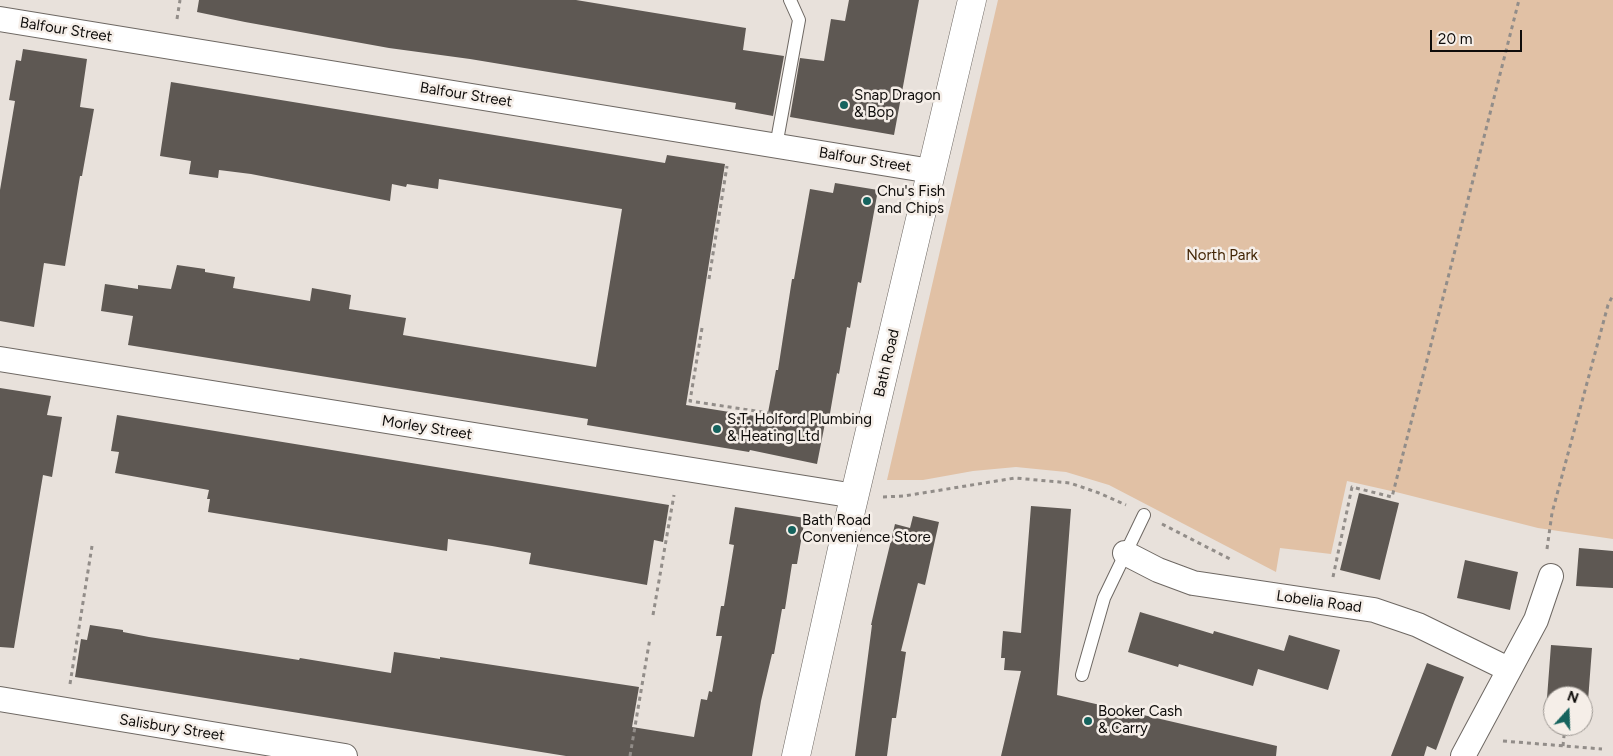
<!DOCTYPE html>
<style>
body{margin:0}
#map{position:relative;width:1613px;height:756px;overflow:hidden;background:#e8e1db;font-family:Figtree,sans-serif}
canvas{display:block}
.north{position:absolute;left:1543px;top:686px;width:50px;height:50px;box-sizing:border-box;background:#f5eee8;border:1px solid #99948f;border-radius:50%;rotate:20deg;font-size:14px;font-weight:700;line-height:20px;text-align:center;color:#0e0c0a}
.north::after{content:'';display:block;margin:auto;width:18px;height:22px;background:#15635e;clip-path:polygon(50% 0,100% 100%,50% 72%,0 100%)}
.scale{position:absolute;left:1430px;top:30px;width:92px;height:22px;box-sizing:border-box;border:2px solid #0e0c0a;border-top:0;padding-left:6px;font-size:15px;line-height:18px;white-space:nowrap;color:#0e0c0a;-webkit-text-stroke:4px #f5eee8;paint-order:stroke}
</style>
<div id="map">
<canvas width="1613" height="756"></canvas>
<div class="north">N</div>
<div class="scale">20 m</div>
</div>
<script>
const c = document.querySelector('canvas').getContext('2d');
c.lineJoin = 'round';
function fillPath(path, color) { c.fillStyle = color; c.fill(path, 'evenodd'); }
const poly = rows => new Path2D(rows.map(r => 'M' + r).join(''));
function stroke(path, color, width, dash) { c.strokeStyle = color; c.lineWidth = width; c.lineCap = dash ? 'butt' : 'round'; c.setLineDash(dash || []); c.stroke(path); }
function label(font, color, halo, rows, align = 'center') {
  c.font = font + ' Figtree,sans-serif'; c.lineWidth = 5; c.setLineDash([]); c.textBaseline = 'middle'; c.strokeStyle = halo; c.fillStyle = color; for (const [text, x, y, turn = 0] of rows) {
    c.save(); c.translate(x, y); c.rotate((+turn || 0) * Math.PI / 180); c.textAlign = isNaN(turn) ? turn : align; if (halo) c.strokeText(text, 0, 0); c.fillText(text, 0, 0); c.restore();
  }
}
fillPath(poly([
 [998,0,1613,0,1613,539,1538,528,1400,493,1347,481,1331,554,1280,548,1276,572,1109,485,1066,472,1016,467,973,471,923,480,887,480]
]), '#e1c1a5');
fillPath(poly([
 [199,0,576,0,746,28,743,50,784,56,773,116,735,109,736,103,470,59,389,48,245,22,197,12],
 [849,0,919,0,894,135,790,117,800,58,824,61,831,19,845,21],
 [23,49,87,59,80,107,94,109,82,176,80,176,65,266,44,263,34,327,0,321,0,190,15,101,9,100,16,60,21,61],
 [171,82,665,163,667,155,725,164,686,405,767,418,776,370,778,370,792,279,794,279,810,189,833,193,835,183,878,190,861,283,858,282,850,328,847,327,839,374,837,373,829,419,826,418,817,464,750,450,749,452,587,425,588,419,128,345,133,316,101,311,105,284,138,289,138,285,171,289,177,265,205,269,205,272,235,277,233,288,310,301,312,288,351,295,349,309,406,318,403,335,596,367,622,209,439,179,438,189,407,184,406,187,392,184,390,201,251,174,219,170,218,178,189,174,191,161,160,156],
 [0,388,51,396,47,415,62,417,52,477,43,475,14,648,0,647],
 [117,415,669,505,663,542,654,540,647,585,529,564,531,553,492,546,448,539,447,551,208,512,210,499,207,499,209,490,115,473,119,452,111,451],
 [1359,493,1399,503,1380,580,1340,570],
 [1031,506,1071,509,1057,695,1277,746,1276,756,1001,756,1021,671,1004,670,1005,658,1001,658,1003,631,1021,633],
 [735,507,805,518,797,564,792,564,785,609,782,609,774,654,772,654,761,701,752,756,566,756,75,677,81,639,87,640,90,625,123,630,123,632,149,637,299,660,300,658,391,673,394,652,440,659,440,657,639,687,632,727,694,737,701,699,707,700,709,691,712,692,722,636,716,636,721,606,724,606,734,545,729,544],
 [913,516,939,522,925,585,918,583,901,651,906,652,896,718,892,718,887,756,855,756,872,625,871,625,878,594,895,524,910,528],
 [1579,548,1613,551,1613,588,1576,586],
 [1465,560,1518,572,1510,610,1457,598],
 [1140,612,1213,634,1214,631,1284,651,1289,635,1340,650,1328,690,1258,669,1253,686,1179,664,1178,667,1128,652],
 [1551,645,1592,648,1588,701,1583,701,1583,696,1553,696,1553,698,1547,698],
 [1427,663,1464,677,1454,702,1436,750,1427,746,1424,756,1391,756]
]), '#5e5853');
const service = poly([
 [776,146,799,20,790,0],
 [1082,675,1104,598,1144,515]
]);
const minor = poly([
 [0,19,931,171],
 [0,359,855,496],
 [1125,553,1158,570,1193,583,1374,610,1418,625,1508,669],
 [0,699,345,756],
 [1463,756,1536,620,1551,576]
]);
const tertiary = poly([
 [796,756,844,540,972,0]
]);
stroke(service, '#6e6863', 14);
stroke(minor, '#6e6863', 26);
stroke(tertiary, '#6e6863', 29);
stroke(poly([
 [177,19,180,0],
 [709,279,727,166],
 [702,328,690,401,841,424],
 [883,497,904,496,1015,478,1070,483,1099,493,1126,505],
 [1162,524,1230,559],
 [1547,549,1552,513,1608,305,1613,295],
 [1333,577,1352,487,1392,497,1519,0],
 [653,615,674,495],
 [70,684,92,546],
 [1503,741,1602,749],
 [1563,746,1565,726],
 [630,756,650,638]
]), '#928d89', 3, [4, 4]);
stroke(service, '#fff', 12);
stroke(minor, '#fff', 24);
stroke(tertiary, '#fff', 28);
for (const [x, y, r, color] of [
 [844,105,5,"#15635e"],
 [867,201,5,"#15635e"],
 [717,429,5,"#15635e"],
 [792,530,5,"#15635e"],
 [1088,721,5,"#15635e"]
]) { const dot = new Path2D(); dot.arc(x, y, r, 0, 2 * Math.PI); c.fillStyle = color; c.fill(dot); stroke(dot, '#f5eee8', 2); }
label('15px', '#0e0c0a', '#f5eee8', [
 ["Balfour Street",66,30,9],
 ["Balfour Street",466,95,9],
 ["Balfour Street",865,160,9],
 ["Bath Road",887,363,-77],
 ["Morley Street",427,428,9],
 ["Lobelia Road",1319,602,8],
 ["Salisbury Street",172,728,9]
]);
label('15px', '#0e0c0a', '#f5eee8', [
 ["Snap Dragon",854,96],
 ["& Bop",854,113],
 ["Chu's Fish",877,192],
 ["and Chips",877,209],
 ["S.T. Holford Plumbing",727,420],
 ["& Heating Ltd",727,437],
 ["Bath Road",802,521],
 ["Convenience Store",802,538],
 ["Booker Cash",1098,712],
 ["& Carry",1098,729]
], 'left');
label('15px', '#422505', '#f5eee8', [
 ["North Park",1222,256]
]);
</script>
